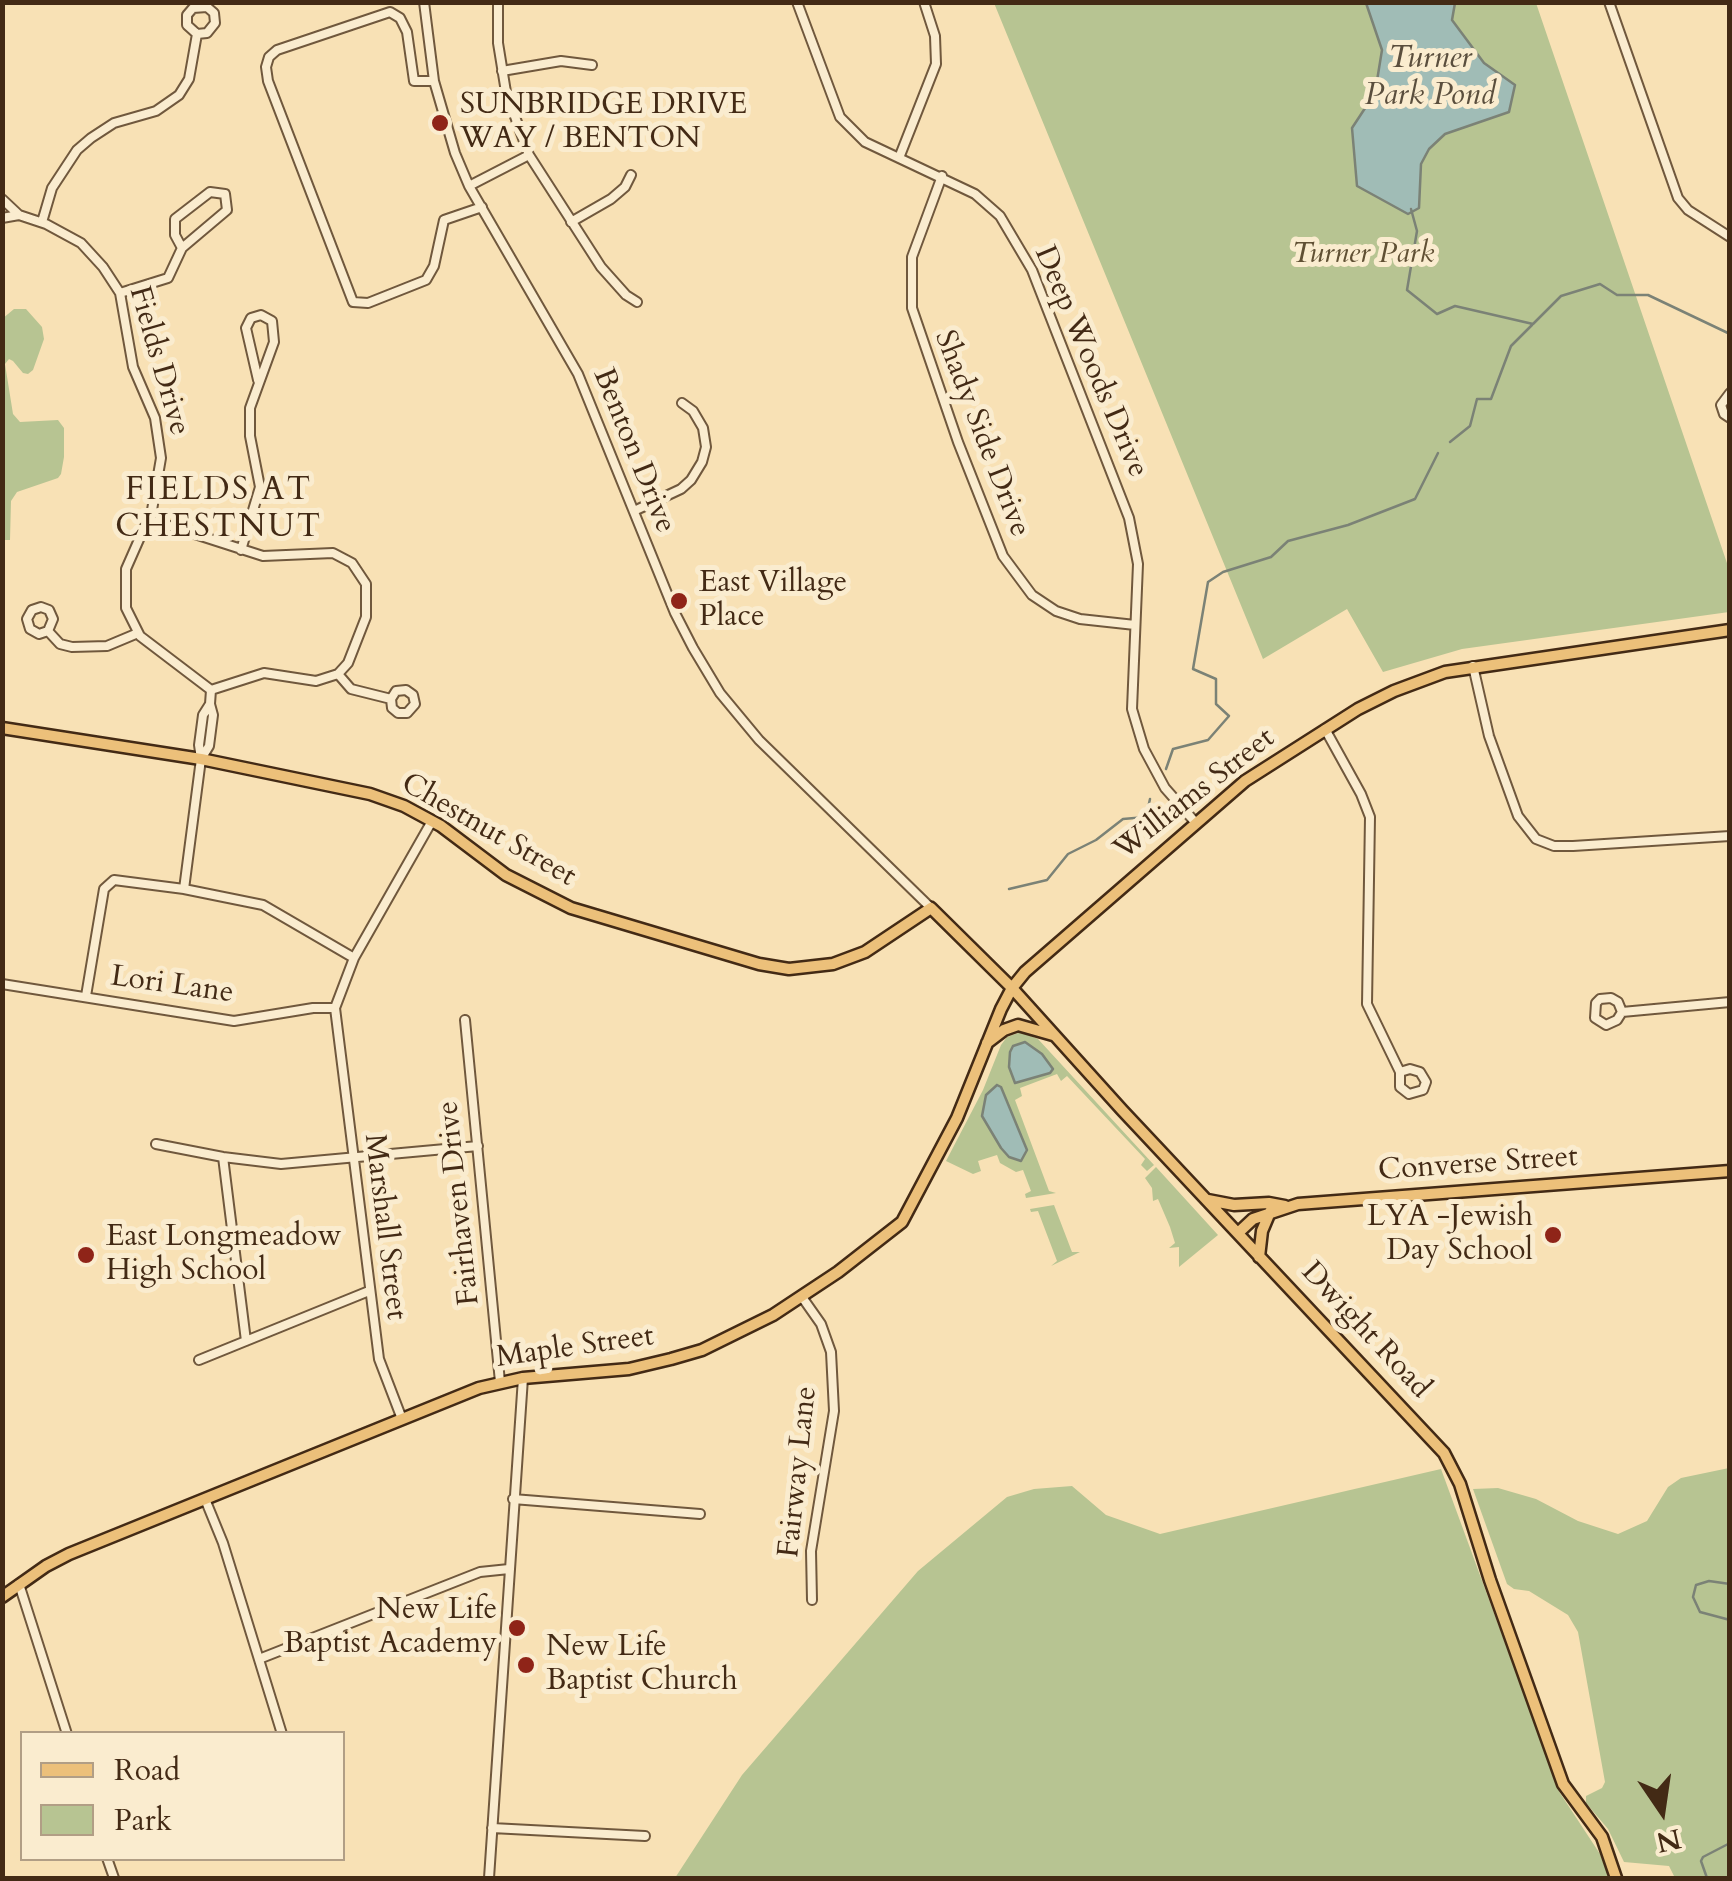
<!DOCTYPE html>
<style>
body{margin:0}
#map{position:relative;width:1732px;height:1881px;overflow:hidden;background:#f8e1b5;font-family:Cardo,serif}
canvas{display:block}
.frame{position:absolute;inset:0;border:5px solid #432a15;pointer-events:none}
.legend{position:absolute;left:20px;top:1731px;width:325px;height:130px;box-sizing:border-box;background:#faeccf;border:2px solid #b19e85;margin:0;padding:12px 18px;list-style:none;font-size:30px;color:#432a15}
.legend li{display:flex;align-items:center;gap:20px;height:50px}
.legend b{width:50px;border:2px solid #b19e85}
.north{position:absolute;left:1612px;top:1761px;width:100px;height:100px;-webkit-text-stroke:8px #faeccf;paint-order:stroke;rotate:167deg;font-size:28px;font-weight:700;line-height:40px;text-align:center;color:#432a15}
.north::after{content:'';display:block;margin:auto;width:35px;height:45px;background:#432a15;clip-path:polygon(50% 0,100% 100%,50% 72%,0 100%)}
</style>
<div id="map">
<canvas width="1732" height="1881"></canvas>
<div class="frame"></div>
<ul class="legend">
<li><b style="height:12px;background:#ecc07a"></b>Road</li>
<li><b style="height:28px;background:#b7c492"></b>Park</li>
</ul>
<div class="north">N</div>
</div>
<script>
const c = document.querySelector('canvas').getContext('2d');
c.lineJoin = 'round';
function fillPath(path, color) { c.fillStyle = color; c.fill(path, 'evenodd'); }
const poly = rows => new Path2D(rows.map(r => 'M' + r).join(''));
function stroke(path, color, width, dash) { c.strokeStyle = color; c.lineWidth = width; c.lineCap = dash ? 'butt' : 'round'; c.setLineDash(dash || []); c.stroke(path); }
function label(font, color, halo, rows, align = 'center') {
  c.font = font + ' Cardo,serif'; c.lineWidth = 10; c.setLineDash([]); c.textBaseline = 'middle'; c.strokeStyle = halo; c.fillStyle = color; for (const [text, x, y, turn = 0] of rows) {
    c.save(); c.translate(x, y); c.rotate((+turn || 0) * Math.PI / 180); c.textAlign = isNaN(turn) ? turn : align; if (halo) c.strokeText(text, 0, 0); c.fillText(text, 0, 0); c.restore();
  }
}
fillPath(poly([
 [994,3,1536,3,1729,569,1729,612,1462,649,1383,672,1347,609,1263,659],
 [14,309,26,309,42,327,44,339,33,370,28,374,23,373,13,361,9,359,5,364,13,414,20,422,58,420,64,428,64,457,61,474,58,478,17,492,11,501,10,540,5,540,2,535,2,319],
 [1021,1032,1038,1039,1154,1165,1147,1171,1141,1165,1145,1159,1067,1076,1061,1081,1057,1074,1020,1088,1022,1096,1015,1100,1049,1191,1056,1193,1026,1198,1025,1194,1031,1191,1023,1170,1016,1172,1000,1163,997,1155,978,1161,981,1171,973,1174,946,1161,983,1090,1001,1045,1007,1037],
 [1156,1167,1218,1235,1179,1267,1179,1247,1169,1248,1175,1243,1170,1227,1158,1199,1153,1201,1152,1188,1145,1178],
 [1054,1205,1072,1252,1080,1252,1051,1266,1057,1261,1038,1211,1031,1212,1030,1209],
 [1729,1468,1729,1878,1675,1878,1669,1866,1624,1862,1608,1829,1586,1803,1586,1796,1602,1788,1605,1782,1578,1632,1568,1615,1529,1591,1514,1589,1507,1584,1473,1489,1498,1488,1536,1499,1578,1521,1618,1534,1647,1521,1668,1487,1681,1478],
 [1441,1469,1560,1793,1600,1854,1609,1878,675,1878,742,1775,918,1571,1007,1497,1034,1489,1072,1486,1106,1515,1160,1534]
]), '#b7c492');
const water = poly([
 [1366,3,1455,3,1452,20,1484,63,1515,85,1509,112,1445,134,1429,149,1421,164,1419,208,1408,214,1357,186,1352,128,1375,93,1382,50,1366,3],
 [1025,1042,1042,1054,1053,1069,1050,1073,1015,1083,1009,1067,1010,1052,1013,1046,1025,1042],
 [997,1085,1001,1087,1027,1150,1021,1161,1009,1157,1001,1148,982,1116,986,1095,997,1085]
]);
fillPath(water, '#a0bcb6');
stroke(water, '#7b8276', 2.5);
stroke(poly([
 [1411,209,1417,231,1407,290,1437,314,1455,306,1533,324,1561,296,1600,284,1617,295,1648,295,1730,334],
 [1450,442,1470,426,1477,399,1491,399,1511,346,1532,325],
 [1166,769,1173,749,1208,740,1229,716,1216,704,1216,679,1193,669,1208,582,1223,572,1271,557,1288,541,1348,525,1415,499,1438,453],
 [1009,889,1047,880,1068,854,1096,840,1123,819,1146,817,1150,799],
 [1730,1584,1709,1581,1696,1585,1693,1597,1700,1612,1730,1620],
 [1707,1878,1701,1861,1703,1857,1730,1843]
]), '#7b8276', 2.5);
const minor = poly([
 [424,2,434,81,455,153,469,186,578,374,675,613,693,648,720,693,759,740,931,908],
 [498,2,498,43,506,92,529,155,601,267,626,295,637,302],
 [797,2,840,117,865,142,975,194,1000,216,1032,270,1129,518,1138,564,1132,709,1144,749,1165,788,1195,822],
 [1609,2,1678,198,1688,210,1730,237],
 [502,71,561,61,592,65],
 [434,81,414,81,407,32,400,18,390,12,277,50,269,57,266,67,268,81,353,302,368,303,426,280,434,266,444,220,482,207],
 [899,158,936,64,935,36,924,2],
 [942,176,912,257,912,308,958,442,1003,556,1032,595,1056,611,1080,619,1135,625],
 [469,186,529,155],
 [2,199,19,215],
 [2,218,19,215,46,224,81,243,103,267,120,293,133,367,155,418,161,458,152,510,126,569,126,608,140,636,211,690,210,704],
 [42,222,52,188,77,150,91,138,114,123,156,111,179,95,189,79,197,34,187,25,187,15,193,8,207,7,214,13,215,23,207,33,197,34],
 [571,222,611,199,625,187,631,175],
 [120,293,168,278,182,248,227,210,225,194,210,192,175,219,175,235,182,248],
 [1730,393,1721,405,1724,414,1730,418],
 [634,511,681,489,691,480,702,462,706,447,703,428,693,411,682,403],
 [148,519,263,556,333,553,352,563,366,584,366,617,348,663,338,674,316,681,264,673,211,690],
 [241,550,260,487,250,436,250,408,274,342,272,321,261,315,251,318,246,328,258,380],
 [48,631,39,634,30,629,27,619,32,610,41,607,49,610,53,619,48,631,60,644,72,647,107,646,138,633],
 [1473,666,1489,736,1518,816,1536,839,1554,846,1573,846,1730,836],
 [338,674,351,689,391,699,392,708,398,713,407,713,415,704,413,695,406,690,396,691,391,699],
 [1325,729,1361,794,1370,817,1367,1004,1400,1072,1400,1087,1409,1094,1423,1090,1426,1082,1420,1072,1410,1069,1400,1072],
 [184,889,201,759,199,745,203,715,210,704,213,715,209,746,201,759],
 [2,984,234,1021,313,1008,335,1008],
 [86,996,104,889,114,880,184,889,263,905,354,958],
 [1622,1012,1618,1002,1611,998,1600,999,1596,1003,1595,1018,1606,1025,1617,1020,1622,1012,1730,1002],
 [465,1020,500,1382],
 [156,1144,223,1157,281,1164,478,1146],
 [223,1157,246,1341],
 [802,1297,821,1324,831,1352,834,1411,811,1551,812,1600],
 [199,1360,369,1291],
 [402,1419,379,1359,335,1008,354,958,432,821],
 [205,1499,223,1543,282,1734],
 [513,1499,700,1514],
 [19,1584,67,1734],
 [259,1659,480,1572,509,1569],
 [492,1828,645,1836],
 [107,1858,114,1878],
 [489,1878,523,1378]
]);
const major = poly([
 [2,728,201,759,370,794,404,806,441,826,506,875,571,908,759,964,789,969,833,964,865,952,931,908,1012,988,1122,1110,1444,1453,1460,1484,1490,1580,1563,1784,1602,1837,1616,1878],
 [987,1043,1004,1030,1018,1025,1053,1035],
 [1208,1200,1234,1205,1269,1203,1285,1206],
 [1238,1233,1253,1219,1298,1204,1730,1171],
 [1259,1257,1262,1231,1270,1212],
 [2,1597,46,1566,69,1554,479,1388,523,1378,629,1369,671,1359,702,1350,773,1315,838,1272,902,1222,957,1118,1001,1009,1012,988,1025,972,1245,781,1358,709,1394,691,1445,672,1730,630]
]);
stroke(minor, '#70583d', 12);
stroke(major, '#432a15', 15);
stroke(minor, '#faeccf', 8);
stroke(major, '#ecc07a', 10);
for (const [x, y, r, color] of [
 [440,123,10,"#8f2418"],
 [679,601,10,"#8f2418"],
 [1553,1235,10,"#8f2418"],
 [86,1255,10,"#8f2418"],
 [517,1628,10,"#8f2418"],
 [526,1665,10,"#8f2418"]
]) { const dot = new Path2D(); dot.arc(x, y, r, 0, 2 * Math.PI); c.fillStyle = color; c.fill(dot); stroke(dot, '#faeccf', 4); }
label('30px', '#432a15', '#faeccf', [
 ["SUNBRIDGE DRIVE",460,106],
 ["WAY / BENTON",460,140],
 ["East Village",699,584],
 ["Place",699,618],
 ["LYA -Jewish",1533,1218,"right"],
 ["Day School",1533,1252,"right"],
 ["East Longmeadow",106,1238],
 ["High School",106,1272],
 ["New Life",497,1611,"right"],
 ["Baptist Academy",497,1645,"right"],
 ["New Life",546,1648],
 ["Baptist Church",546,1682]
], 'left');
label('italic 30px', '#605034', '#faeccf', [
 ["Turner Park",1363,255]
]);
label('30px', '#432a15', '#faeccf', [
 ["Fields Drive",158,361,74],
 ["Deep Woods Drive",1090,362,67],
 ["Shady Side Drive",981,434,69],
 ["Benton Drive",633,451,68],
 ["Williams Street",1195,795,-38],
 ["Chestnut Street",488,831,30],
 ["Lori Lane",172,986,8],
 ["Converse Street",1478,1165,-4],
 ["Fairhaven Drive",460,1203,-96],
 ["Marshall Street",384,1227,83],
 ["Dwight Road",1365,1331,47],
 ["Maple Street",575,1348,-8],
 ["Fairway Lane",799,1472,-84]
]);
label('italic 32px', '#5a4e3d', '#faeccf', [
 ["Turner",1430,60],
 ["Park Pond",1430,97]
]);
c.letterSpacing = '2.5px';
label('32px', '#432a15', '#faeccf', [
 ["FIELDS AT",219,492],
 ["CHESTNUT",219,529]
]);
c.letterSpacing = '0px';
</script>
